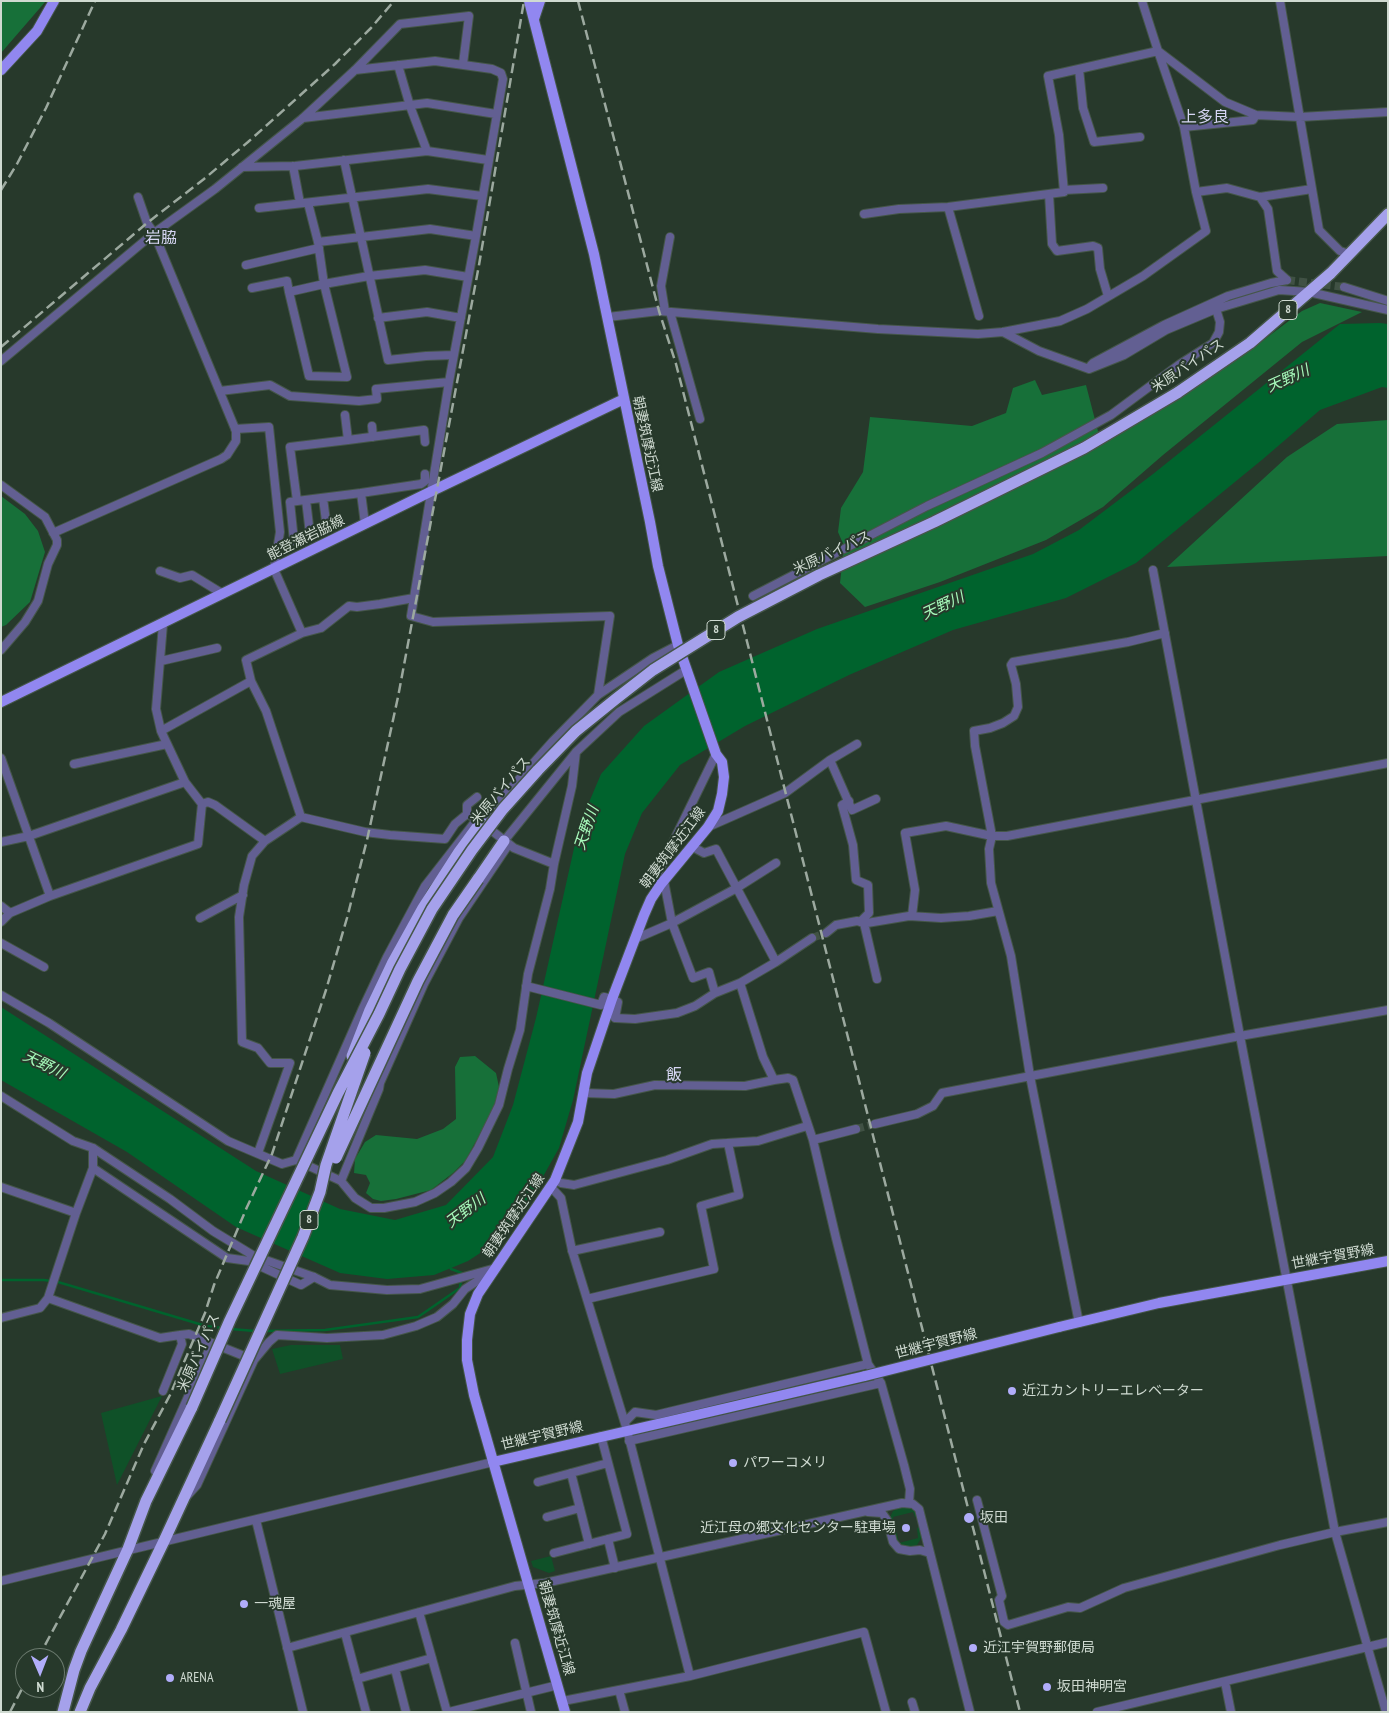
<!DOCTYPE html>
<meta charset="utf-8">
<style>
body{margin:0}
#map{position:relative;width:1389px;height:1713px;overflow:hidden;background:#27392b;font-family:"PT Sans Narrow",sans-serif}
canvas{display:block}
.frame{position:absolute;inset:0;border:2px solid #cfdad1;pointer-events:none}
.north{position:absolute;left:15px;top:1648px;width:50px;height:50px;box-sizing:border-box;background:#27392b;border:1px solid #6a796d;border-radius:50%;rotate:179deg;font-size:14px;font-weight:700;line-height:20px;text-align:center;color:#cfdad1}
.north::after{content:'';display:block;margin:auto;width:18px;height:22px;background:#b1adfa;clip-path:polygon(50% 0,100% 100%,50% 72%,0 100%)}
</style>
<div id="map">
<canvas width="1389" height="1713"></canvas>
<div class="frame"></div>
<div class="north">N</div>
</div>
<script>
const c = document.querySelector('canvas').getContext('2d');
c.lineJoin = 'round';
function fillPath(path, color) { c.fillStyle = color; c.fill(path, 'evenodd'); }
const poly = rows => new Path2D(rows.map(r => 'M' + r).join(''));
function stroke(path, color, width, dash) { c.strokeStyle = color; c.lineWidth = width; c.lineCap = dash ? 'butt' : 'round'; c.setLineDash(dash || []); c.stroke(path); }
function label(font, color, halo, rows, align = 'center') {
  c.font = font + ' "PT Sans Narrow","Noto Sans JP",sans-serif'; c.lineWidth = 4; c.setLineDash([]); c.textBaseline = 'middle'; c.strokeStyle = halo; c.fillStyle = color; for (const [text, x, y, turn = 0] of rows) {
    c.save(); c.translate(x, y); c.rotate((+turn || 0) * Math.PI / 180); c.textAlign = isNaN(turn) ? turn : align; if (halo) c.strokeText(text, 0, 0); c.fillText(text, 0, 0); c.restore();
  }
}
fillPath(poly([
 [291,1345,340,1345,343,1359,280,1374,272,1349],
 [162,1396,117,1485,101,1413],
 [904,1506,910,1506,915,1509,918,1517,915,1517,913,1512,893,1517,899,1543,918,1538,917,1528,920,1527,922,1537,917,1545,906,1548,900,1547,895,1542,890,1523,890,1517,893,1511],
 [551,1556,555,1571,549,1573,533,1567,531,1561]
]), '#0f5128');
fillPath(poly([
 [1,1,46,1,1,53],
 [1320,303,1362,312,1302,342,1163,455,1103,507,1046,540,940,582,865,607,840,583,844,546,838,532,841,508,863,472,870,417,972,426,1006,413,1013,388,1035,380,1042,395,1086,385,1101,443,1164,408,1241,357,1302,311],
 [1388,420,1388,556,1167,567,1287,457,1337,424],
 [1,496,25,514,38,531,45,552,30,602,6,625,1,627],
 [475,1056,496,1073,499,1087,496,1105,465,1161,453,1173,431,1190,396,1199,381,1201,373,1199,366,1193,370,1183,366,1175,354,1173,355,1159,365,1142,376,1135,417,1139,443,1129,456,1119,455,1067,460,1057]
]), '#177039');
fillPath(poly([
 [1380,323,1388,324,1388,388,1382,387,1320,410,1263,459,1136,563,1066,598,953,630,849,675,745,726,680,765,642,813,625,854,573,1100,559,1148,531,1198,494,1244,468,1261,434,1275,387,1279,340,1273,236,1227,127,1152,1,1080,1,1007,256,1171,340,1209,395,1220,446,1205,493,1157,513,1105,536,1018,579,826,601,774,644,726,719,672,817,629,1033,554,1079,530,1153,474,1340,324]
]), '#00632d');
stroke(poly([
 [450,1266,451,1269,462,1273,462,1275],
 [1,1280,44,1280,58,1282,206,1326,223,1328],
 [231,1329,255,1331],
 [263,1331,325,1330,418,1317,460,1288,461,1280]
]), '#00632d', 2.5);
stroke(poly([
 [1287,280,1344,287],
 [812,938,826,933],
 [856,1129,875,1124]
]), '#405144', 8, [8, 4]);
const minor = poly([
 [1280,1,1319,230,1340,251,1349,254],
 [398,65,410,106,427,151],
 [1079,69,1083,108,1094,142,1140,137],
 [355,70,435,61,492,69,501,73,503,79,476,236,449,382,411,616,433,622,610,616,598,695],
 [303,118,427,103,496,114],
 [1184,127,1253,120,1256,115],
 [344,160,388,360,426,356,453,355],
 [293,166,300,203],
 [242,167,295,166,427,151,488,160],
 [1064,190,1103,188],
 [1196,192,1227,188,1260,197,1312,189],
 [1049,194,1052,244,1057,251,1093,246,1098,248,1100,269,1108,296],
 [1260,197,1268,209,1277,271,1287,280],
 [308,203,318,242,324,284,347,377,309,376,289,292,324,284,369,276,425,270,468,277],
 [948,207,979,316],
 [259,208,428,189,482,196],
 [864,214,899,209,948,207,1064,192,1059,135,1048,76,1158,51,1225,102,1256,115,1300,117,1388,112],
 [318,242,430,229,476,236],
 [246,265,319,248],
 [1344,287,1388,301],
 [252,288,287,281,289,292],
 [665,311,661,286,670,237],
 [670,312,700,419],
 [608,317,659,311,878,329,978,334,1003,332,1060,321,1087,309,1143,276,1206,231,1196,192,1184,127,1158,51,1142,1],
 [378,318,427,312,461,318],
 [1003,332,1039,351,1089,369,1124,355,1166,330,1216,309,1279,290,1309,292,1388,310],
 [1,361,154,233,215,189,303,118,355,70,400,24,469,16,463,64],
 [1091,365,1093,363,1164,325,1228,296,1271,283,1287,280],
 [220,391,270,385,290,396,359,401,377,399,376,389,449,382],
 [345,415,348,440,290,447,297,501,361,493],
 [372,426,373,437],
 [235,429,269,427,280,532,274,569,302,633,321,628,349,606,357,607,380,604,414,598],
 [348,440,424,430,425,442],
 [1,485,45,517,57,540,57,545,48,564,38,601,25,622,1,650],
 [323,498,327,529],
 [306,500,310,534],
 [365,524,361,493,421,484,425,481,425,474],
 [53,533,221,459,227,455,236,441,236,431,154,233,147,223,138,197],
 [294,541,290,502,297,501],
 [1153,570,1240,1036,1388,1010],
 [160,571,180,578,192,575,223,594],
 [753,596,927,506,1042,453,1111,415,1180,364,1213,343,1219,332,1220,322,1216,309],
 [161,661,217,648],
 [251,681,266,711,301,817],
 [161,731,251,681,246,660,302,633],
 [1,758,50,896,198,844,202,804,185,782,161,731,156,709,163,624],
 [830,760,852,810,876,799],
 [74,764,167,744],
 [849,801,842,805,853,845,856,880,868,885,869,913,860,922],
 [202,804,208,802,215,805,265,841],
 [467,814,477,819,514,848,554,864],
 [481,822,553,741,598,695,653,658,678,645],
 [708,827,785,793,830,760,857,744],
 [504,841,576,752,619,712,686,670],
 [1,842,29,836,185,782],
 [691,846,704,853,716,849,776,962],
 [1,906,10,913,50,896],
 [912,916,915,890,905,833,946,826,992,836,1007,836,1388,763],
 [200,918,243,895],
 [1,922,10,913],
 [864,923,877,979],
 [826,933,836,925,857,921,867,923,909,916,941,918,969,916,998,911],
 [635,939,672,923,735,889,776,863],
 [1,943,44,967],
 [740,983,776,962,812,938],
 [526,986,601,1005,604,997,612,999,618,1002,615,1018,635,1019,677,1013,695,1006,715,993,740,983,763,1057,774,1080,788,1078,793,1080,813,1140,836,1238,868,1364,881,1383,904,1465,910,1489,909,1503],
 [715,993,709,972,693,978,672,923,664,881,655,879,716,754],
 [1,995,49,1023,228,1141,282,1164,296,1160,341,1181,355,1198,371,1208,384,1208,415,1202,435,1193,451,1182,466,1168,478,1148,499,1105,508,1069,520,1030,528,974,550,889,554,864,572,786,576,752],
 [584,1093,614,1094,655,1085,745,1086,774,1080],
 [1,1096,73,1141,93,1148,170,1199,213,1231,254,1256,314,1277,330,1285,387,1290,420,1289,496,1268],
 [875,1124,917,1114,933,1106,942,1093,1240,1036,1335,1532,1386,1712],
 [813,1140,856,1129],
 [258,1153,290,1063,270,1063,258,1048,242,1042,239,917,244,885,252,856,265,841,301,817,365,832,390,835,445,839,455,824,467,814,467,805,477,797],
 [296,1160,362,1010,387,957,425,886,474,823],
 [93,1168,227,1258,249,1261,301,1285,314,1277],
 [555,1180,561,1183,574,1185,667,1160,712,1144,758,1141,807,1126],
 [341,1181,379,1089,380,1083,424,984,459,918,509,844],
 [1,1187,76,1213],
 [551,1187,561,1198,572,1250,627,1430,690,1676,864,1632,886,1712],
 [572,1251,660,1232],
 [48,1298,160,1338,180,1335],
 [587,1299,714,1269,701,1206,739,1195,728,1143],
 [1,1318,40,1308,48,1298,76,1213,93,1168,93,1148],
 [1079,1323,1030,1076,1011,956,991,883,989,849,992,836,975,746,974,731,990,728,1003,723,1014,716,1018,707,1016,684,1011,665,1013,662,1128,642,1165,633],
 [163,1391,182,1344,180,1335,189,1334,254,1360,269,1342,277,1335,327,1338,383,1335,416,1326,437,1317,453,1304,465,1289,488,1274],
 [625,1422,635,1412,656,1415,868,1364],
 [629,1441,881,1383],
 [155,1471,212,1343],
 [571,1473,589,1544],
 [538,1482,608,1463],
 [188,1495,197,1485,254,1360],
 [977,1500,1002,1596,999,1600,1004,1622,1008,1625,1068,1607,1080,1608,1124,1588,1280,1545,1335,1532,1388,1522],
 [547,1517,580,1508],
 [256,1520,303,1712],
 [608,1539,615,1568],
 [554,1553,627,1534,601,1436],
 [930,1553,970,1712],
 [1,1581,493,1462],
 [419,1612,447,1712],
 [345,1633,366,1712],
 [515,1643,531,1712],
 [287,1648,515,1586,545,1583,902,1503,913,1504,919,1509,930,1553,920,1550,910,1551,899,1549,893,1542,887,1520,882,1513,868,1512],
 [395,1669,406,1712],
 [357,1679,432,1658],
 [1225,1682,1231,1712],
 [619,1690,625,1712],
 [563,1701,690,1676],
 [912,1702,915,1712],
 [449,1712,558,1685],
 [1097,1712,1388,1642]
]);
const major = poly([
 [529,1,594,254,650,522,658,566,678,645,716,754,722,762,724,777,722,794,718,811,708,827,661,884,651,899,644,915,612,999,587,1073,578,1122,555,1180,478,1294,470,1314,467,1340,467,1360,474,1395,565,1712],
 [534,19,540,1],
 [1,70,37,31,54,1],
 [1,702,432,491,624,399],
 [1059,1327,1159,1303,1388,1261],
 [493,1462,865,1376]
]);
const highway = poly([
 [1177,393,1250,343,1331,273,1388,214],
 [478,879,504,841],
 [352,1056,370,1010,392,964,423,908,459,852,481,822],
 [63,1712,74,1670,81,1651,128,1549,146,1501,192,1407],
 [80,1712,90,1688,121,1630,164,1541,220,1420]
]);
stroke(minor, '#455649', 10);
stroke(major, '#455649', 12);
stroke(highway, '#455649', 14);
stroke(minor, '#625f92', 8);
stroke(major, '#9187f0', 10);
stroke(highway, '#a5a1eb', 11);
stroke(poly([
 [578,1,659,311,676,364,715,516,1020,1712],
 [1,190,17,164,46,108,95,1],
 [1,347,147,223,204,179,248,142,335,64,371,28,394,1],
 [38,1658,105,1534,144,1444,170,1395,205,1313,214,1285,247,1207,272,1154,326,990,347,918,367,840,398,697,479,265,524,1],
 [10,1712,25,1683]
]), '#9ca99f', 2.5, [10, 5]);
const majorBridge = poly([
 [865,1376,1059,1327]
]);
const highwayBridge = poly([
 [336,1158,418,981,453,915,478,879],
 [192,1407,230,1320,338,1093,379,1014,400,969,432,909,472,850,503,809,538,770,576,731,617,698,653,670,738,617,819,575,934,522,1084,448,1177,393],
 [220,1420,303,1237,320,1192,326,1165,365,1053]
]);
stroke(majorBridge, '#455649', 12, []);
stroke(highwayBridge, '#455649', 14, []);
stroke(majorBridge, '#9187f0', 10);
stroke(highwayBridge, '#a5a1eb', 11);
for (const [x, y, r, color] of [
 [1012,1391,5,"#b1adfa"],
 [733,1463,5,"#b1adfa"],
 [969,1518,6,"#b1adfa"],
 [906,1528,5,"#b1adfa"],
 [244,1604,5,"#b1adfa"],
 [973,1648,5,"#b1adfa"],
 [170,1678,5,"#b1adfa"],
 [1047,1687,5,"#b1adfa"]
]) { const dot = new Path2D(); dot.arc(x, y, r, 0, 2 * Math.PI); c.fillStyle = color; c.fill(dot); stroke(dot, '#27392b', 2); }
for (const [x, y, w] of [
 [1288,310,18],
 [716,630,18],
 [309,1220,18]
]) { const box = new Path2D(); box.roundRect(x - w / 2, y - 9.5, w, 19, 4); c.fillStyle = '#27392b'; c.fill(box); stroke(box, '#cfdad1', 1); }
label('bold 12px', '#cfdad1', null, [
 ["8",1288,310],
 ["8",716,630],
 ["8",309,1220]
]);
label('14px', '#cfdad1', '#27392b', [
 ["米原バイパス",1188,366,-34],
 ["朝妻筑摩近江線",647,444,78],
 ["能登瀬岩脇線",306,538,-26],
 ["米原バイパス",832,553,-25],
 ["米原バイパス",501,791,-50],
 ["朝妻筑摩近江線",673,848,-53],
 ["朝妻筑摩近江線",514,1216,-56],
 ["世継宇賀野線",1333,1257,-10],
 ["世継宇賀野線",936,1344,-14],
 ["米原バイパス",199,1353,-66],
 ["世継宇賀野線",542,1436,-13],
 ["朝妻筑摩近江線",556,1628,74]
]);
label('14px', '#cfdad1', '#27392b', [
 ["近江カントリーエレベーター",1022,1391],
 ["パワーコメリ",743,1463],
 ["坂田",980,1518],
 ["近江母の郷文化センター駐車場",896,1528,"right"],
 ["一魂屋",254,1604],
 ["近江宇賀野郵便局",983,1648],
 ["ARENA",180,1678],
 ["坂田神明宮",1057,1687]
], 'left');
label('italic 15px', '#a7fabb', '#27392b', [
 ["天野川",1288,379,-24],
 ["天野川",943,606,-25],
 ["天野川",587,828,-71],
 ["天野川",44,1065,26],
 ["天野川",466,1211,-37]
]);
label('16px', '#d6d6f3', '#27392b', [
 ["上多良",1205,117],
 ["岩脇",161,238],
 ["飯",674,1075]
]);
</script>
